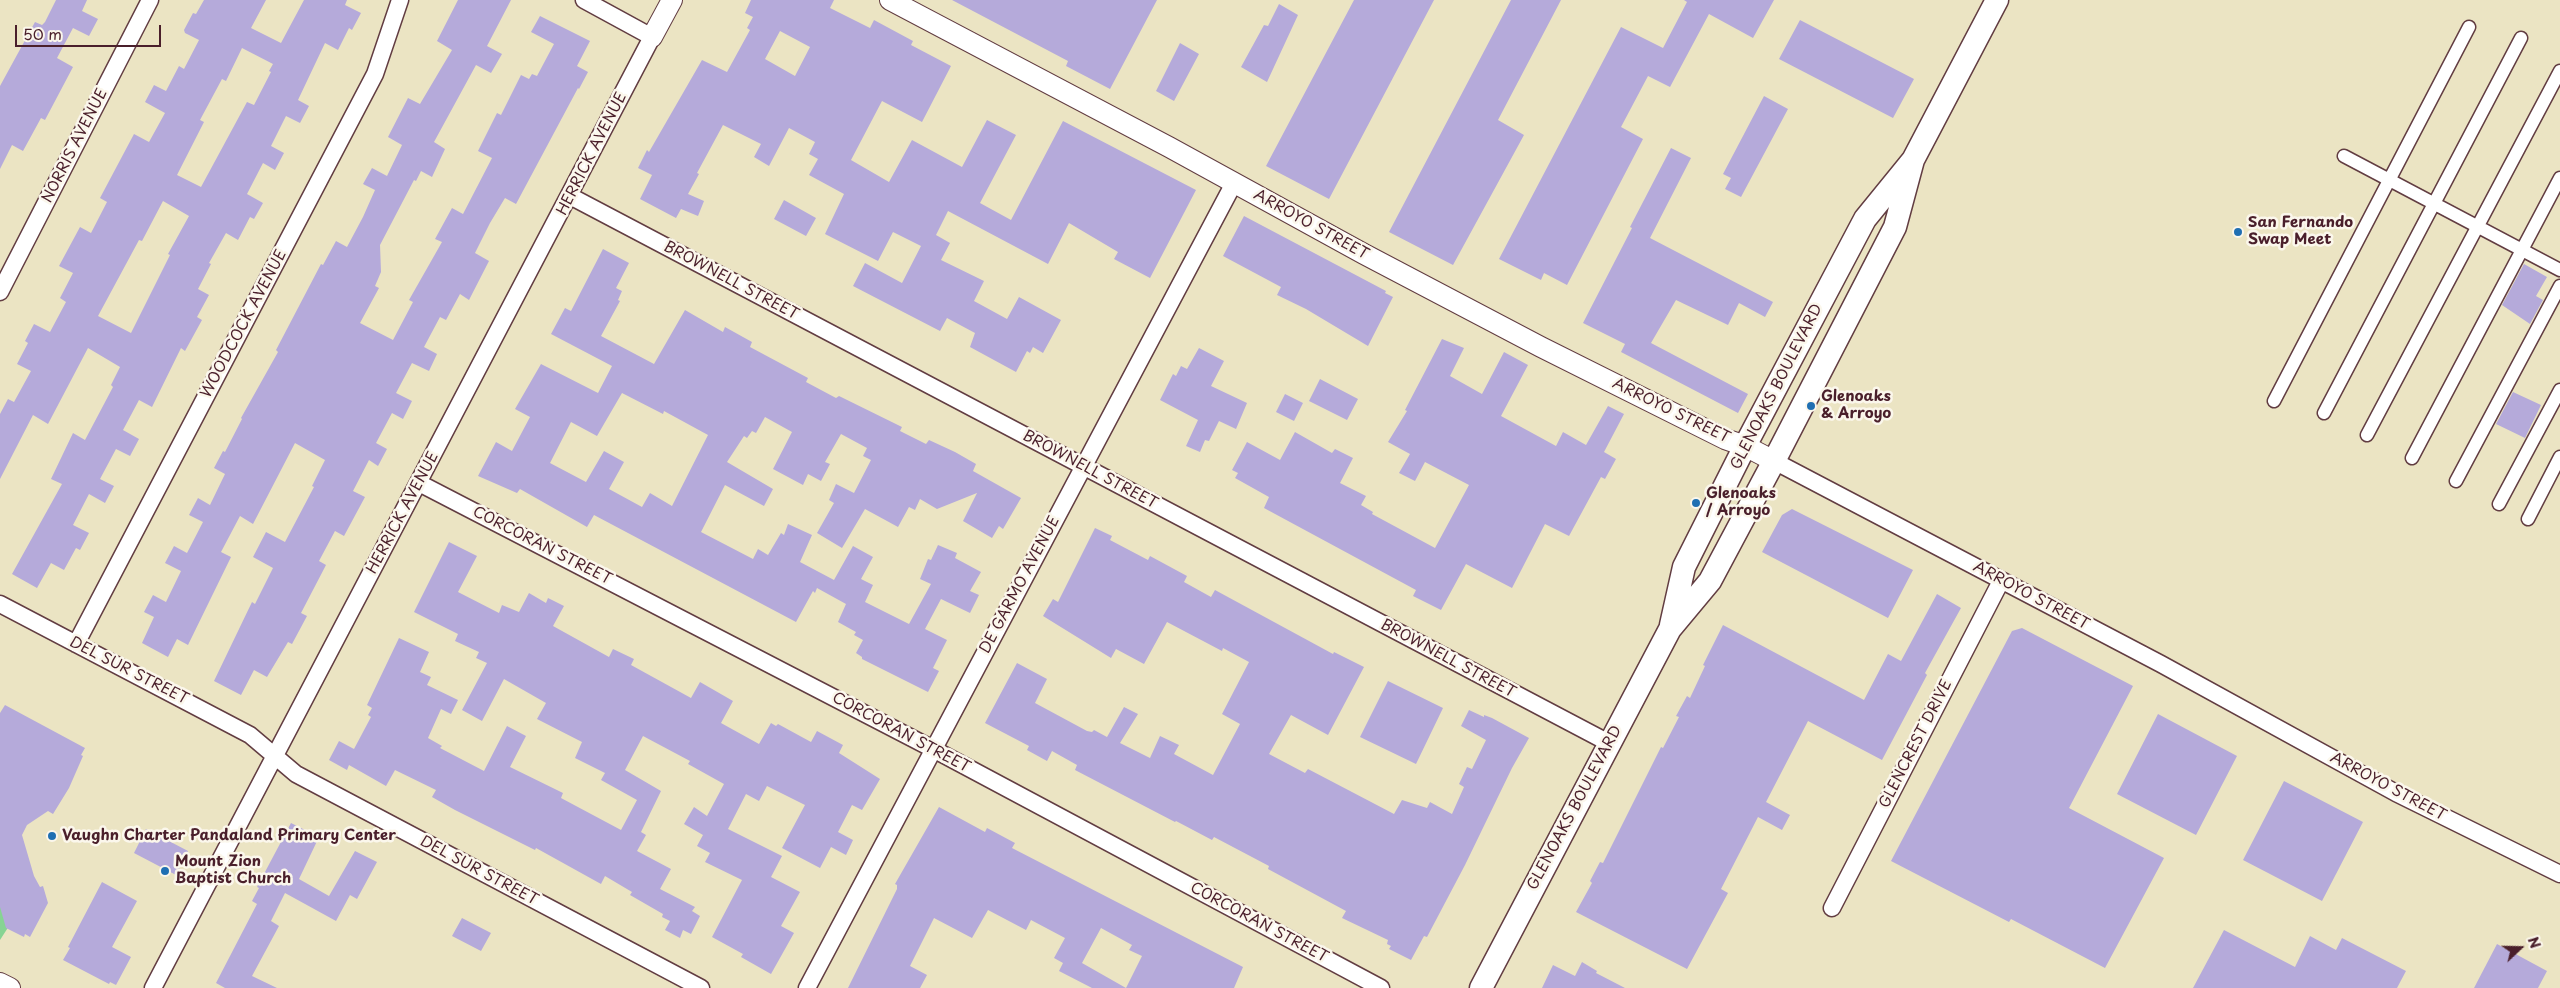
<!DOCTYPE html>
<style>
body{margin:0}
#map{position:relative;width:2560px;height:988px;overflow:hidden;background:#ebe4c3;font-family:"Playpen Sans",sans-serif}
canvas{display:block}
.north{position:absolute;left:2495px;top:923px;width:50px;height:50px;-webkit-text-stroke:4px #fbf7ec;paint-order:stroke;rotate:69deg;font-size:14px;font-weight:700;line-height:20px;text-align:center;color:#4a1f2b}
.north::after{content:'';display:block;margin:auto;width:18px;height:22px;background:#4a1f2b;clip-path:polygon(50% 0,100% 100%,50% 72%,0 100%)}
.scale{position:absolute;left:15px;top:25px;width:146px;height:22px;box-sizing:border-box;border:2px solid #4a1f2b;border-top:0;padding-left:6px;font-size:15px;line-height:18px;white-space:nowrap;color:#4a1f2b;-webkit-text-stroke:4px #fbf7ec;paint-order:stroke}
</style>
<div id="map">
<canvas width="2560" height="988"></canvas>
<div class="north">N</div>
<div class="scale">50 m</div>
</div>
<script>
const c = document.querySelector('canvas').getContext('2d');
c.lineJoin = 'round';
function fillPath(path, color) { c.fillStyle = color; c.fill(path, 'evenodd'); }
const poly = rows => new Path2D(rows.map(r => 'M' + r).join(''));
function stroke(path, color, width, dash) { c.strokeStyle = color; c.lineWidth = width; c.lineCap = dash ? 'butt' : 'round'; c.setLineDash(dash || []); c.stroke(path); }
function label(font, color, halo, rows, align = 'center') {
  c.font = font + ' "Playpen Sans",sans-serif'; c.lineWidth = 5; c.setLineDash([]); c.textBaseline = 'middle'; c.strokeStyle = halo; c.fillStyle = color; for (const [text, x, y, turn = 0] of rows) {
    c.save(); c.translate(x, y); c.rotate((+turn || 0) * Math.PI / 180); c.textAlign = isNaN(turn) ? turn : align; if (halo) c.strokeText(text, 0, 0); c.fillText(text, 0, 0); c.restore();
  }
}
fillPath(poly([
 [0,901,9,926,0,940]
]), '#86d493');
fillPath(poly([
 [56,0,87,0,82,11,98,19,89,36,73,28,57,58,73,67,45,120,41,118,23,151,12,145,0,169,0,86,35,22,42,25,45,22],
 [204,0,266,0,251,28,281,43,304,0,347,0,345,5,361,13,352,30,349,28,338,50,325,43,298,100,309,106,300,123,286,116,271,146,284,153,275,170,263,163,247,194,263,203,254,219,250,217,238,240,226,233,209,263,211,264,198,289,209,295,197,317,202,320,185,351,181,348,152,407,139,400,123,430,139,439,130,456,116,449,100,479,114,486,105,503,89,494,73,525,89,533,80,550,76,548,64,570,51,563,37,588,12,574,62,484,51,479,73,433,85,440,113,387,111,385,120,367,88,348,48,424,33,415,0,479,0,414,8,399,14,402,31,371,17,364,28,343,25,341,34,324,50,332,66,302,60,298,73,273,59,266,80,227,91,233,107,202,100,198,134,134,149,142,165,113,145,102,154,85,166,91,179,66,184,69,199,40,185,33,184,30,193,13,196,14],
 [242,48,273,64,269,71,271,72,254,105,247,102,201,187,177,175,204,122,200,120,222,79,226,81],
 [163,201,189,216,168,254,170,255,131,333,98,316,139,240,142,241],
 [458,0,511,0,487,46,502,54,491,73,476,65,434,142,445,149,432,177,421,171,416,181,414,180,380,245,381,272,375,286,379,288,360,323,393,340,413,302,409,300,442,242,435,239,452,208,463,214,492,158,478,151,497,113,501,115,521,75,529,79,532,74,537,76,554,44,531,32,540,16,590,41,577,66,588,72,579,89,578,88,516,204,505,198,490,223,475,253,489,261,469,300,460,294,446,320,440,317,424,347,437,354,429,371,412,363,396,393,412,401,403,419,392,413,376,443,387,449,378,466,369,460,353,491,365,497,344,536,335,531,319,561,326,565,301,613,307,616,292,644,288,642,267,677,254,670,241,695,214,681,252,602,255,604,273,568,253,557,266,532,285,542,314,487,312,486,325,460,295,443,253,524,240,516,221,552,231,557,188,645,177,639,168,657,142,643,154,617,144,612,153,595,166,602,181,571,165,563,174,546,187,553,203,522,189,515,198,498,210,505,225,474,214,468,223,451,225,452,242,419,241,418,278,352,276,350,321,264,323,265,336,241,347,247,363,217,375,190,363,184,372,168,387,176,402,145,388,137,408,98,420,104,452,50,437,41],
 [751,0,834,0,830,8,870,28,874,20,913,41,911,45,951,66,922,122,882,101,851,160,889,182,912,140,962,167,987,120,1016,135,980,203,1011,220,1063,121,1196,190,1150,278,1114,259,1118,252,1069,223,1048,264,948,211,936,235,950,243,941,260,984,281,974,301,1007,319,1019,297,1061,320,1043,353,1033,347,1030,353,1027,351,1016,372,970,347,975,333,947,318,940,331,853,286,865,263,902,283,921,246,893,232,878,261,825,234,844,194,809,175,818,159,809,154,815,142,789,128,769,166,754,157,761,144,723,125,697,173,699,174,688,194,704,201,698,216,681,209,676,218,640,199,652,175,638,168,647,150,649,152,702,60,727,72,750,30,747,28,753,17,745,13],
 [780,31,810,47,795,76,765,59],
 [952,0,1157,0,1110,89,1066,66,1068,61],
 [1354,0,1434,0,1329,199,1266,166],
 [1511,0,1561,0,1498,120,1524,135,1453,265,1389,232],
 [1684,0,1774,0,1753,38,1709,14,1670,87,1648,76,1621,127,1643,139,1567,285,1544,273,1541,280,1499,259,1621,27,1663,48,1687,2],
 [1279,4,1298,15,1267,82,1241,67,1264,25,1268,26],
 [1800,20,1914,79,1893,118,1779,59],
 [1180,43,1199,54,1174,101,1156,91],
 [1764,96,1788,109,1741,197,1725,189,1731,178,1723,174],
 [1671,148,1691,158,1650,238,1773,302,1765,317,1739,303,1728,325,1676,300,1651,343,1748,394,1738,413,1621,352,1625,344,1583,323,1632,228,1630,227],
 [784,200,816,218,806,236,774,219],
 [1244,216,1386,291,1385,293,1393,297,1368,346,1306,309,1277,295,1281,287,1223,256],
 [603,249,629,263,616,288,622,291,618,300,620,301,601,336,654,364,685,310,723,332,725,327,752,342,750,347,808,378,806,382,836,398,839,396,902,427,900,431,926,444,929,440,955,452,976,464,973,471,1021,498,1003,529,999,526,992,538,963,521,977,493,937,509,920,499,915,510,909,507,898,527,865,509,842,548,817,533,834,503,829,500,836,484,854,493,871,460,863,456,867,448,841,434,825,462,830,464,821,481,808,474,803,485,773,469,792,432,765,417,756,433,752,431,747,438,744,436,727,462,773,489,764,506,725,485,701,532,753,559,758,549,768,555,781,533,784,535,788,524,812,535,800,562,834,580,853,546,873,557,861,579,873,585,865,602,909,624,931,584,920,579,928,559,931,560,938,545,957,553,955,558,981,572,970,591,979,595,970,613,941,599,925,629,947,640,933,668,939,671,928,692,862,659,862,657,856,653,863,640,854,635,856,632,838,622,846,604,817,588,815,593,813,591,796,622,594,515,587,527,520,489,517,493,478,476,496,442,512,451,530,417,515,409,541,364,598,393,612,366,551,334,565,308,571,311],
 [622,393,663,414,664,411,708,435,672,506,650,493,642,507,609,489,624,462,604,451,586,482,550,463,571,422,597,436],
 [2524,264,2547,277,2536,296,2543,300,2530,324,2502,305],
 [1442,339,1464,348,1450,376,1482,394,1504,352,1528,365,1501,416,1556,446,1563,432,1586,445,1608,406,1624,414,1604,452,1616,459,1605,479,1601,477,1569,536,1545,524,1512,588,1466,564,1441,610,1413,596,1416,590,1264,508,1269,497,1235,478,1238,473,1232,470,1247,442,1280,460,1295,432,1332,453,1335,449,1353,458,1340,483,1366,496,1361,505,1373,512,1372,514,1435,548,1469,485,1425,462,1415,481,1399,473,1410,454,1388,442,1407,411,1405,410],
 [1199,348,1224,361,1211,386,1247,403,1236,429,1219,421,1209,441,1205,440,1200,452,1186,446,1198,420,1160,400,1173,374,1176,376,1181,366,1187,369],
 [1320,379,1358,399,1347,420,1309,401],
 [2513,392,2541,405,2525,438,2496,424],
 [1285,394,1303,403,1294,421,1276,412],
 [1792,509,1913,570,1888,618,1762,552,1782,515],
 [1095,528,1112,536,1110,540,1148,560,1150,556,1187,576,1184,582,1211,597,1215,590,1333,654,1334,652,1364,667,1328,735,1291,715,1269,754,1305,773,1308,769,1394,814,1402,800,1427,808,1430,802,1452,814,1464,787,1459,784,1467,767,1472,769,1486,740,1461,726,1469,710,1484,717,1484,715,1492,718,1529,738,1512,768,1465,865,1427,937,1424,936,1411,960,1389,949,1391,946,1387,944,1388,940,1342,918,1346,911,1268,869,1269,866,1214,837,1212,840,1176,821,1175,822,1075,770,1077,765,1052,751,1047,761,1027,750,1029,746,985,723,1017,663,1047,679,1035,703,1087,731,1092,732,1094,730,1107,737,1124,707,1138,714,1120,743,1150,758,1160,736,1179,745,1174,754,1213,775,1240,724,1222,714,1249,662,1223,648,1222,651,1167,622,1144,664,1116,649,1111,658,1043,616,1053,599,1058,602],
 [449,542,477,556,458,592,499,613,502,605,519,612,529,593,546,603,548,598,564,606,553,626,609,657,613,649,634,659,631,665,691,698,700,682,733,701,721,723,759,744,771,723,776,726,778,724,811,742,817,731,843,745,839,753,880,779,862,810,852,805,838,832,853,840,846,855,831,847,820,868,782,848,805,805,767,786,759,801,746,794,728,829,782,856,771,877,800,892,781,926,794,933,771,974,741,957,743,954,712,937,742,880,705,862,710,853,697,846,703,835,684,824,694,807,707,816,724,784,688,764,690,761,643,736,625,770,661,791,641,832,646,835,637,851,671,869,660,889,695,907,692,911,700,916,691,934,683,930,680,938,665,930,670,921,662,917,663,914,630,895,632,892,605,876,601,884,536,848,535,850,455,810,432,797,436,790,395,770,386,786,349,765,347,770,329,760,339,741,354,749,371,717,368,715,372,708,367,705,399,638,429,652,420,672,431,677,427,685,458,700,451,714,441,709,428,738,442,746,440,748,484,771,507,726,526,736,510,767,563,793,561,798,621,830,637,800,601,780,605,773,575,758,582,742,537,719,546,703,504,679,482,721,462,710,487,663,476,658,479,652,455,641,458,634,414,612],
 [1937,594,1961,608,1925,673,1927,675,1882,760,1808,721,1766,802,1790,815,1782,830,1758,817,1721,889,1728,893,1687,969,1576,912,1592,883,1590,881,1600,862,1603,863,1661,747,1663,748,1679,717,1676,716,1687,696,1690,698,1705,666,1703,665,1723,625,1864,700,1888,654,1901,661],
 [2022,628,2133,686,2069,808,2164,858,2105,968,2011,919,2009,922,1891,861,2012,631],
 [1388,681,1443,708,1416,764,1360,737],
 [5,705,85,748,81,755,83,756,69,788,53,814,48,811,27,825,22,835,34,876,40,887,43,886,48,903,30,937,25,934,24,937,6,928,0,907,0,713],
 [2158,714,2237,756,2196,835,2117,794],
 [2284,781,2363,822,2322,901,2243,860],
 [939,807,985,832,987,828,1015,843,1012,848,1243,967,1234,988,1092,988,1059,971,1063,963,1054,958,1065,938,1031,920,1026,930,988,910,972,938,934,918,910,966,927,975,920,988,848,988,897,889,897,885,895,884],
 [1101,928,1132,945,1129,950,1142,956,1126,988,1082,963],
 [291,823,319,837,299,879,329,896,355,851,377,862,357,899,350,895,336,921,285,893,271,921,279,926,252,976,277,988,225,988,216,983,257,904,252,901,259,888,257,887],
 [146,829,188,851,176,875,134,853],
 [102,882,137,901,112,947,131,957,116,985,110,982,109,984,63,960,70,948,68,947],
 [462,918,491,933,481,951,452,936],
 [2224,930,2295,967,2310,936,2336,950,2342,938,2406,971,2397,988,2193,988],
 [2497,944,2547,971,2538,988,2474,988],
 [1582,962,1597,971,1596,973,1625,988,1542,988,1553,965,1575,976]
]), '#b5aada');
const pedestrian = poly([
 [2344,156,2560,270],
 [2274,401,2469,27],
 [2324,413,2521,38],
 [2367,435,2560,71],
 [2412,458,2560,178],
 [2456,481,2560,286],
 [2499,504,2560,390],
 [2528,519,2560,457]
]);
const minor = poly([
 [570,196,1609,743],
 [0,292,150,0],
 [1774,461,2161,664,2396,793,2560,874],
 [419,483,933,749,1381,988],
 [0,604,250,735,296,774,701,988],
 [76,644,375,74,400,0],
 [1832,908,2001,581],
 [153,988,652,37,584,0],
 [807,988,1234,183]
]);
const tertiary = poly([
 [890,0,1169,147,1364,254,1541,347,1725,439,1745,446,1774,461],
 [652,37,672,0],
 [0,983,10,988]
]);
const secondary = poly([
 [1671,625,1684,567,1745,446,1865,219,1913,160,1997,0],
 [1481,988,1670,629,1710,581,1774,461,1895,227,1913,160]
]);
stroke(pedestrian, '#623d42', 15);
stroke(minor, '#623d42', 19);
stroke(tertiary, '#623d42', 22);
stroke(secondary, '#623d42', 25);
stroke(pedestrian, '#fff', 12);
stroke(minor, '#fff', 16);
stroke(tertiary, '#fff', 20);
stroke(secondary, '#fff', 22);
for (const [x, y, r, color] of [
 [2238,232,5,"#1f6fb2"],
 [1811,406,5,"#1f6fb2"],
 [1696,503,5,"#1f6fb2"],
 [52,836,5,"#1f6fb2"],
 [165,871,5,"#1f6fb2"]
]) { const dot = new Path2D(); dot.arc(x, y, r, 0, 2 * Math.PI); c.fillStyle = color; c.fill(dot); stroke(dot, '#fbf7ec', 2); }
label('15px', '#4a1f2b', '#fbf7ec', [
 ["NORRIS AVENUE",75,146,-63],
 ["HERRICK AVENUE",592,154,-63],
 ["ARROYO STREET",1311,225,29],
 ["BROWNELL STREET",731,281,28],
 ["WOODCOCK AVENUE",244,324,-62],
 ["GLENOAKS BOULEVARD",1777,387,-63],
 ["ARROYO STREET",1671,411,26],
 ["BROWNELL STREET",1090,470,28],
 ["HERRICK AVENUE",403,513,-62],
 ["CORCORAN STREET",542,546,27],
 ["DE GARMO AVENUE",1020,585,-62],
 ["ARROYO STREET",2031,596,28],
 ["BROWNELL STREET",1448,659,28],
 ["DEL SUR STREET",129,671,27],
 ["CORCORAN STREET",901,733,28],
 ["GLENCREST DRIVE",1916,744,-63],
 ["ARROYO STREET",2388,787,28],
 ["GLENOAKS BOULEVARD",1575,808,-62],
 ["DEL SUR STREET",479,871,28],
 ["CORCORAN STREET",1259,923,28]
]);
label('bold 15px', '#4a1f2b', '#fbf7ec', [
 ["San Fernando",2248,223],
 ["Swap Meet",2248,240],
 ["Glenoaks",1821,397],
 ["& Arroyo",1821,414],
 ["Glenoaks",1706,494],
 ["/ Arroyo",1706,511],
 ["Vaughn Charter Pandaland Primary Center",62,836],
 ["Mount Zion",175,862],
 ["Baptist Church",175,879]
], 'left');
</script>
